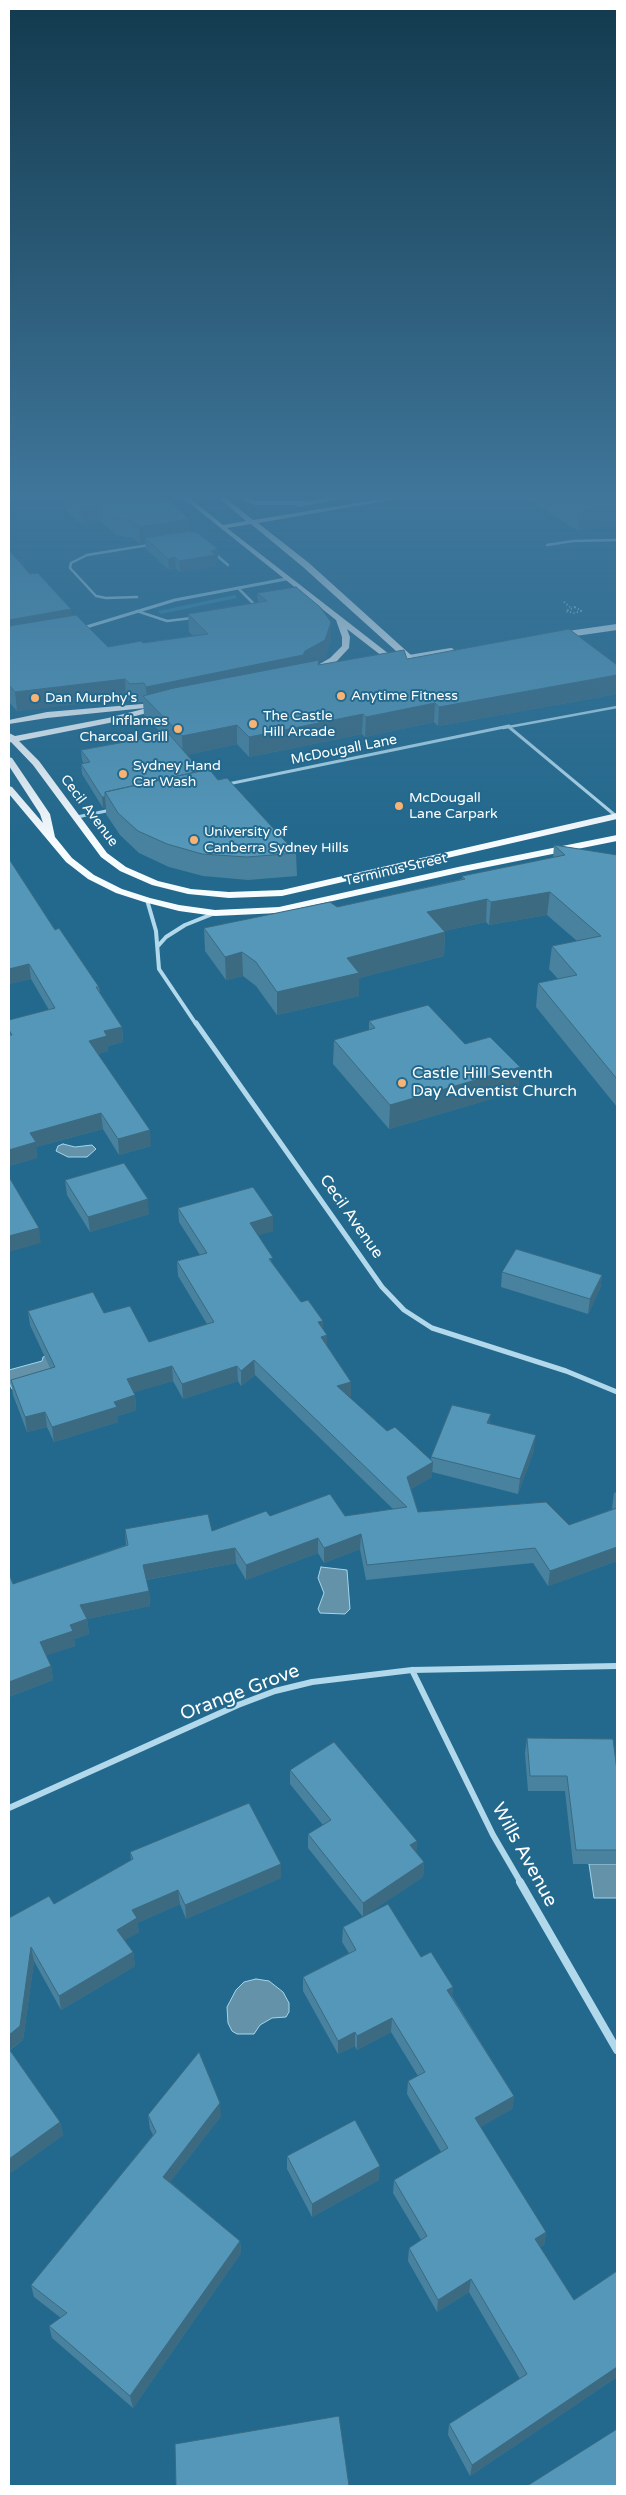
<!DOCTYPE html>
<style>
body{margin:0}
#map{position:relative;width:626px;height:2495px;overflow:hidden;background:#23698d;font-family:"Varela Round",sans-serif}
canvas{display:block}
.frame{position:absolute;inset:0;border:10px solid #fff;pointer-events:none}
</style>
<div id="map">
<canvas width="626" height="2495"></canvas>
<div class="frame"></div>
</div>
<script>
const c = document.querySelector('canvas').getContext('2d');
c.lineJoin = 'round';
function fillPath(path, color) { c.fillStyle = color; c.fill(path, 'evenodd'); }
const poly = rows => new Path2D(rows.map(r => 'M' + r).join(''));
function stroke(path, color, width, dash) { c.strokeStyle = color; c.lineWidth = width; c.lineCap = dash ? 'butt' : 'round'; c.setLineDash(dash || []); c.stroke(path); }
function label(font, color, halo, rows, align = 'center') {
  c.font = font + ' "Varela Round",sans-serif'; c.lineWidth = 4; c.setLineDash([]); c.textBaseline = 'middle'; c.strokeStyle = halo; c.fillStyle = color; for (const [text, x, y, turn = 0] of rows) {
    c.save(); c.translate(x, y); c.rotate((+turn || 0) * Math.PI / 180); c.textAlign = isNaN(turn) ? turn : align; if (halo) c.strokeText(text, 0, 0); c.fillText(text, 0, 0); c.restore();
  }
}
fillPath(poly([
 [235,595,237,598,161,614,158,611]
]), '#3785aa');
const water = poly([
 [63,1144,75,1147,92,1145,96,1149,87,1157,68,1157,56,1151,58,1146,63,1144],
 [47,1356,58,1374,12,1389,9,1383,9,1370,42,1361,43,1357,47,1356],
 [321,1567,347,1570,350,1609,345,1614,320,1613,318,1609,324,1593,318,1578,321,1567],
 [589,1864,617,1864,617,1898,594,1898,589,1864],
 [256,1979,269,1981,283,1992,289,2003,289,2012,286,2017,272,2018,260,2025,254,2034,237,2034,232,2031,228,2023,227,2007,236,1990,244,1982,256,1979]
]);
fillPath(water, '#6392a9');
stroke(water, '#a5d6ec', 1);
stroke(poly([
 [564,602,570,607],
 [575,607,581,611,574,613,566,611,575,607]
]), '#b1d9eb', 2, [1, 2.5]);
stroke(poly([
 [547,545,573,541,617,540],
 [215,554,228,565],
 [238,588,255,605],
 [137,597,106,598,96,596,70,568,71,563,87,555,149,545],
 [137,611,167,621,192,618],
 [503,728,617,707]
]), '#b1d9eb', 2.5);
stroke(poly([
 [509,727,616,816],
 [228,784,509,726],
 [77,817,111,810]
]), '#b1d9eb', 3);
stroke(poly([
 [83,628,175,600,286,579]
]), '#b1d9eb', 3);
stroke(poly([
 [147,900,156,931,159,969,196,1024],
 [158,946,166,937,185,925,215,913]
]), '#b1d9eb', 4);
stroke(poly([
 [196,1023,382,1287,404,1310,432,1328,566,1371,617,1392]
]), '#b1d9eb', 5);
stroke(poly([
 [412,1670,493,1835,521,1883],
 [9,1808,238,1705,275,1691,312,1682,412,1670,617,1666]
]), '#b1d9eb', 6);
stroke(poly([
 [520,1882,617,2050]
]), '#b1d9eb', 8);
stroke(poly([
 [561,635,617,627],
 [409,658,451,651]
]), '#ddeff9', 6);
fillPath(poly([
 [178,494,185,494,223,525,246,521,214,494,221,494,253,520,411,494,426,494,258,523,309,563,412,656,412,660,406,660,303,567,251,524,227,528,398,661,391,663,347,629,350,637,349,648,336,662,317,673,311,673,311,669,330,658,342,646,342,637,336,620,178,494],
 [224,494,234,494,256,501,307,501,353,494,368,494,298,507,295,505,256,505,224,494],
 [142,704,145,704,145,708,47,718,9,724,9,720,47,712,142,704],
 [159,705,162,705,162,709,109,723,19,741,39,761,107,853,126,867,158,881,191,889,229,892,282,890,617,813,617,819,282,896,229,898,188,894,152,885,120,871,101,857,33,765,11,742,9,743,9,733,15,736,108,718,159,705],
 [9,757,12,758,50,814,55,837,72,858,94,875,122,889,150,898,179,905,215,910,279,907,458,867,617,835,617,841,458,873,279,913,215,916,179,911,144,902,116,893,88,879,66,862,9,794,9,786,12,787,43,823,40,814,9,766,9,757]
]), '#f6fbfe');
fillPath(poly([
 [63,494,161,494,189,519,189,531,218,549,218,560,216,561,216,566,180,572,176,569,169,570,146,549,145,543,140,544,133,538,116,535,101,522,83,525,64,509],
 [520,494,617,494,617,524,578,531],
 [9,550,30,574,71,609,71,616,108,647,193,636,189,632,188,614,258,602,257,593,331,622,331,640,325,658,319,662,319,665,407,659,617,665,617,694,438,726,434,722,365,737,362,734,249,757,237,744,187,755,201,771,218,780,296,853,297,876,248,880,203,876,169,867,139,853,120,835,106,814,106,807,103,808,82,774,81,764,84,764,82,760,81,750,163,735,144,715,143,702,132,703,126,698,17,711,9,702],
 [554,845,617,855,617,1107,536,1007,538,983,558,979,549,969,552,946,577,941,547,915,489,925,486,922,444,931,445,932,444,956,359,978,359,996,277,1015,256,986,243,976,226,980,205,951,204,928,337,907,462,879,462,876,553,858],
 [9,859,55,930,99,987,100,993,122,1027,123,1042,108,1046,108,1051,98,1054,151,1146,119,1155,103,1129,36,1147,37,1158,9,1166,9,1020,49,1010,31,979,9,984],
 [369,1021,465,1044,520,1067,518,1091,389,1129,333,1064,334,1040,369,1030],
 [65,1180,149,1214,90,1232,67,1195],
 [178,1208,273,1231,258,1235,273,1264,301,1302,323,1321,323,1329,327,1346,351,1382,351,1397,349,1397,387,1431,431,1460,431,1457,490,1424,534,1450,518,1494,432,1472,432,1477,411,1489,418,1512,569,1525,613,1509,612,1508,614,1493,617,1492,617,1561,548,1586,533,1563,366,1580,360,1549,324,1563,318,1553,246,1580,236,1563,146,1580,149,1591,150,1606,87,1619,89,1634,74,1639,75,1646,46,1655,51,1666,53,1680,9,1697,9,1574,13,1584,126,1545,125,1529,212,1531,270,1516,345,1516,393,1509,255,1375,241,1386,238,1381,183,1399,173,1381,134,1392,135,1395,136,1410,118,1416,118,1422,54,1442,47,1427,27,1432,13,1395,11,1380,50,1368,30,1325,28,1311,104,1313,149,1342,207,1324,178,1276,177,1261,200,1255,179,1222],
 [502,1272,602,1275,600,1289,588,1314,501,1287],
 [527,1738,617,1771,617,1864,573,1864,565,1791,528,1791,525,1753],
 [290,1770,417,1841,416,1852,424,1862,423,1877,364,1916,421,1957,453,1987,452,1996,514,2096,512,2109,480,2127,546,2232,544,2245,540,2247,574,2300,617,2271,617,2377,470,2476,448,2435,449,2424,520,2379,469,2292,437,2312,408,2261,409,2248,421,2240,393,2193,394,2180,441,2152,407,2094,408,2081,418,2076,391,2032,357,2050,355,2046,338,2054,303,1991,303,1977,349,1953,342,1942,343,1927,363,1917,308,1848,308,1834,323,1825,290,1784],
 [130,1852,281,1878,186,1919,180,1904,137,1923,139,1932,124,1940,133,1952,135,1966,61,2010,34,1961,23,2040,10,2050,60,2122,63,2135,9,2174,9,1918,54,1904,131,1860],
 [148,2115,221,2116,170,2182,240,2241,241,2253,133,2408,52,2338,49,2326,61,2318,34,2297,31,2285,153,2135,150,2129],
 [287,2156,379,2180,312,2217,287,2169]
]), '#48829e');
fillPath(poly([
 [99,505,101,522,83,525,81,508],
 [617,505,617,524,578,531,580,511],
 [189,519,190,536,145,538,145,543,140,544,139,527],
 [218,549,218,560,216,561,216,566,180,572,179,561,211,551],
 [175,557,176,569,169,570,168,559],
 [71,609,72,627,9,639,9,620],
 [331,622,331,640,325,658,319,662,319,679,147,700,146,687,305,651],
 [617,675,617,694,438,726,439,707],
 [125,679,126,698,17,711,15,692],
 [435,703,434,722,365,737,366,717],
 [363,714,362,734,249,757,249,737],
 [237,725,237,744,183,756,182,736],
 [102,797,105,797,106,807,103,808],
 [550,892,547,915,489,925,491,902],
 [487,899,486,922,426,935,427,912],
 [445,932,444,956,359,978,359,996,277,1015,277,992,347,958],
 [242,952,243,976,226,980,225,957],
 [29,964,31,979,9,984,9,969],
 [122,1027,123,1042,108,1046,108,1051,91,1056,89,1041,104,1031],
 [520,1067,518,1091,389,1129,390,1105],
 [101,1113,103,1129,36,1147,37,1158,9,1166,9,1150,30,1133],
 [150,1130,151,1146,119,1155,118,1139],
 [148,1199,149,1214,90,1232,88,1217],
 [273,1216,273,1231,250,1238,250,1223],
 [39,1228,41,1243,9,1252,9,1236],
 [602,1275,600,1289,588,1314,590,1299],
 [323,1321,323,1336,318,1322],
 [327,1335,327,1350,321,1337],
 [254,1360,255,1375,241,1386,241,1371],
 [172,1366,173,1381,128,1394,127,1379],
 [237,1366,238,1381,183,1399,182,1384],
 [351,1382,351,1397,337,1401,337,1386],
 [135,1395,136,1410,118,1416,118,1422,54,1442,52,1427,114,1402],
 [45,1412,47,1427,27,1432,25,1417],
 [491,1414,489,1429,487,1423],
 [536,1435,534,1450,518,1494,520,1479],
 [433,1462,432,1477,406,1492,407,1477],
 [361,1534,360,1549,324,1563,324,1548],
 [318,1538,318,1553,246,1580,246,1565],
 [617,1547,617,1561,548,1586,550,1571],
 [235,1548,236,1563,145,1580,143,1565],
 [149,1591,150,1606,87,1619,89,1634,74,1639,75,1646,42,1657,40,1642,80,1605],
 [51,1666,53,1680,9,1697,9,1682],
 [417,1841,416,1855,410,1845],
 [424,1862,423,1877,363,1917,363,1903],
 [281,1864,281,1878,186,1919,185,1905],
 [178,1890,180,1904,137,1923,139,1932,119,1944,117,1930,132,1910],
 [31,1947,34,1961,23,2040,9,2050,9,2035],
 [133,1952,135,1966,61,2010,59,1996],
 [453,1987,451,2001,447,1990],
 [392,2018,391,2032,357,2050,357,2036],
 [355,2032,355,2046,338,2054,338,2041],
 [514,2096,512,2109,473,2131,475,2118],
 [220,2103,221,2116,164,2190,163,2177],
 [60,2122,63,2135,9,2174,9,2159],
 [380,2166,379,2180,312,2217,312,2204],
 [546,2232,544,2245,533,2252,535,2239],
 [240,2241,241,2253,133,2408,130,2396],
 [471,2279,469,2292,437,2312,438,2300],
 [617,2367,617,2377,470,2476,472,2465]
]), '#3b6a81');
const building = poly([
 [65,494,161,494,189,519,139,527,132,521,114,518,99,505,81,508,65,494],
 [552,494,617,494,617,505,580,511,552,494],
 [190,531,198,533,218,549,211,551,216,555,179,561,175,557,168,559,145,538,190,531],
 [9,550,30,574,38,573,71,609,9,620,9,550],
 [296,587,320,607,331,622,325,640,305,651,303,655,146,687,144,683,130,684,125,679,15,692,9,685,9,626,76,615,108,647,141,641,143,643,208,634,188,614,267,601,257,593,296,587],
 [569,629,617,665,617,675,439,707,435,703,366,717,363,714,249,737,237,725,182,736,143,696,174,688,319,660,318,665,404,650,407,659,569,629],
 [169,734,201,771,105,792,105,797,102,797,81,764,90,762,81,750,169,734],
 [209,769,218,780,227,778,296,853,247,857,202,854,167,844,138,831,118,813,105,792,209,769],
 [554,845,617,855,617,1079,538,983,577,975,552,946,601,936,550,892,491,902,487,899,427,912,445,932,347,958,359,973,277,992,256,962,242,952,225,957,204,928,330,902,337,907,465,879,462,876,565,855,554,845],
 [9,859,55,930,59,928,99,987,96,987,122,1027,104,1031,107,1036,89,1041,150,1130,118,1139,101,1113,30,1133,36,1142,9,1150,9,1035,12,1035,9,1030,9,1020,55,1008,29,964,9,969,9,859],
 [428,1005,465,1044,490,1037,520,1067,390,1105,334,1040,375,1028,369,1021,428,1005],
 [124,1163,148,1199,88,1217,65,1180,124,1163],
 [9,1177,39,1228,9,1236,9,1177],
 [253,1187,273,1216,250,1223,273,1258,269,1259,301,1302,308,1300,323,1321,318,1322,327,1335,321,1337,351,1382,337,1386,387,1431,395,1427,433,1462,407,1477,418,1512,546,1502,569,1525,617,1508,617,1547,550,1571,535,1548,367,1565,361,1534,324,1548,318,1538,246,1565,235,1548,143,1565,149,1591,80,1605,87,1619,70,1625,73,1631,40,1642,51,1666,9,1682,9,1574,13,1584,128,1545,125,1529,208,1514,212,1531,266,1511,270,1516,330,1494,345,1516,407,1507,254,1360,241,1371,237,1366,182,1384,172,1366,127,1379,135,1395,114,1402,117,1407,52,1427,45,1412,25,1417,11,1380,55,1367,28,1311,93,1292,104,1313,130,1306,149,1342,214,1322,177,1261,207,1253,178,1208,253,1187],
 [516,1249,602,1275,590,1299,502,1272,516,1249],
 [452,1405,491,1414,487,1423,536,1435,520,1479,431,1457,452,1405],
 [527,1738,613,1739,617,1771,617,1850,576,1850,567,1776,530,1776,527,1738],
 [334,1742,417,1841,410,1845,424,1862,363,1903,308,1834,331,1820,290,1770,334,1742],
 [249,1803,281,1864,185,1905,178,1890,132,1910,137,1918,117,1930,133,1952,59,1996,31,1947,20,2026,9,2035,9,1918,49,1896,54,1904,133,1859,130,1852,249,1803],
 [388,1904,421,1957,431,1952,453,1987,447,1990,514,2096,475,2118,546,2232,535,2239,574,2300,617,2271,617,2367,472,2465,449,2424,527,2374,471,2279,438,2300,409,2248,427,2236,394,2180,448,2148,408,2081,425,2072,392,2018,357,2036,355,2032,338,2041,303,1977,356,1950,343,1927,388,1904],
 [9,2049,60,2122,9,2159,9,2049],
 [199,2052,220,2103,163,2177,240,2241,130,2396,49,2326,67,2313,31,2285,156,2132,148,2115,199,2052],
 [355,2120,380,2166,312,2204,287,2156,355,2120],
 [339,2416,349,2486,176,2486,175,2444,339,2416],
 [617,2429,617,2476,616,2477,617,2478,617,2486,527,2486,617,2429]
]);
fillPath(building, '#5497b8');
stroke(building, '#3b6a81', 1);
const sky = c.createLinearGradient(0, 0, 0, 843);
sky.addColorStop(0, '#133a4e');
sky.addColorStop(0.59, '#3f769a');
sky.addColorStop(1, '#3f769a00');
c.fillStyle = sky;
c.fillRect(0, 0, 626, 843);
for (const [x, y, r, color] of [
 [341,696,5,"#f7b374"],
 [35,698,5,"#f7b374"],
 [253,724,5,"#f7b374"],
 [178,729,5,"#f7b374"],
 [123,774,5,"#f7b374"],
 [399,806,5,"#f7b374"],
 [194,840,5,"#f7b374"],
 [402,1083,5,"#f7b374"]
]) { const dot = new Path2D(); dot.arc(x, y, r, 0, 2 * Math.PI); c.fillStyle = color; c.fill(dot); stroke(dot, '#23698d', 2); }
label('14px', '#fff', '#23698d', [
 ["Anytime Fitness",351,696],
 ["Dan Murphy's",45,698],
 ["The Castle",263,716],
 ["Hill Arcade",263,732],
 ["Inflames",168,721,"right"],
 ["Charcoal Grill",168,737,"right"],
 ["Sydney Hand",133,766],
 ["Car Wash",133,782],
 ["McDougall",409,798],
 ["Lane Carpark",409,814],
 ["University of",204,832],
 ["Canberra Sydney Hills",204,848]
], 'left');
label('14px', '#fff', '#23698d', [
 ["McDougall Lane",344,750,-11],
 ["Cecil Avenue",89,811,53],
 ["Terminus Street",396,870,-13]
]);
label('16px', '#fff', '#23698d', [
 ["Castle Hill Seventh",412,1074],
 ["Day Adventist Church",412,1092]
], 'left');
label('16px', '#fff', '#23698d', [
 ["Cecil Avenue",351,1217,55]
]);
label('19px', '#fff', '#23698d', [
 ["Orange Grove",240,1693,-21],
 ["Wills Avenue",524,1855,61]
]);
</script>
